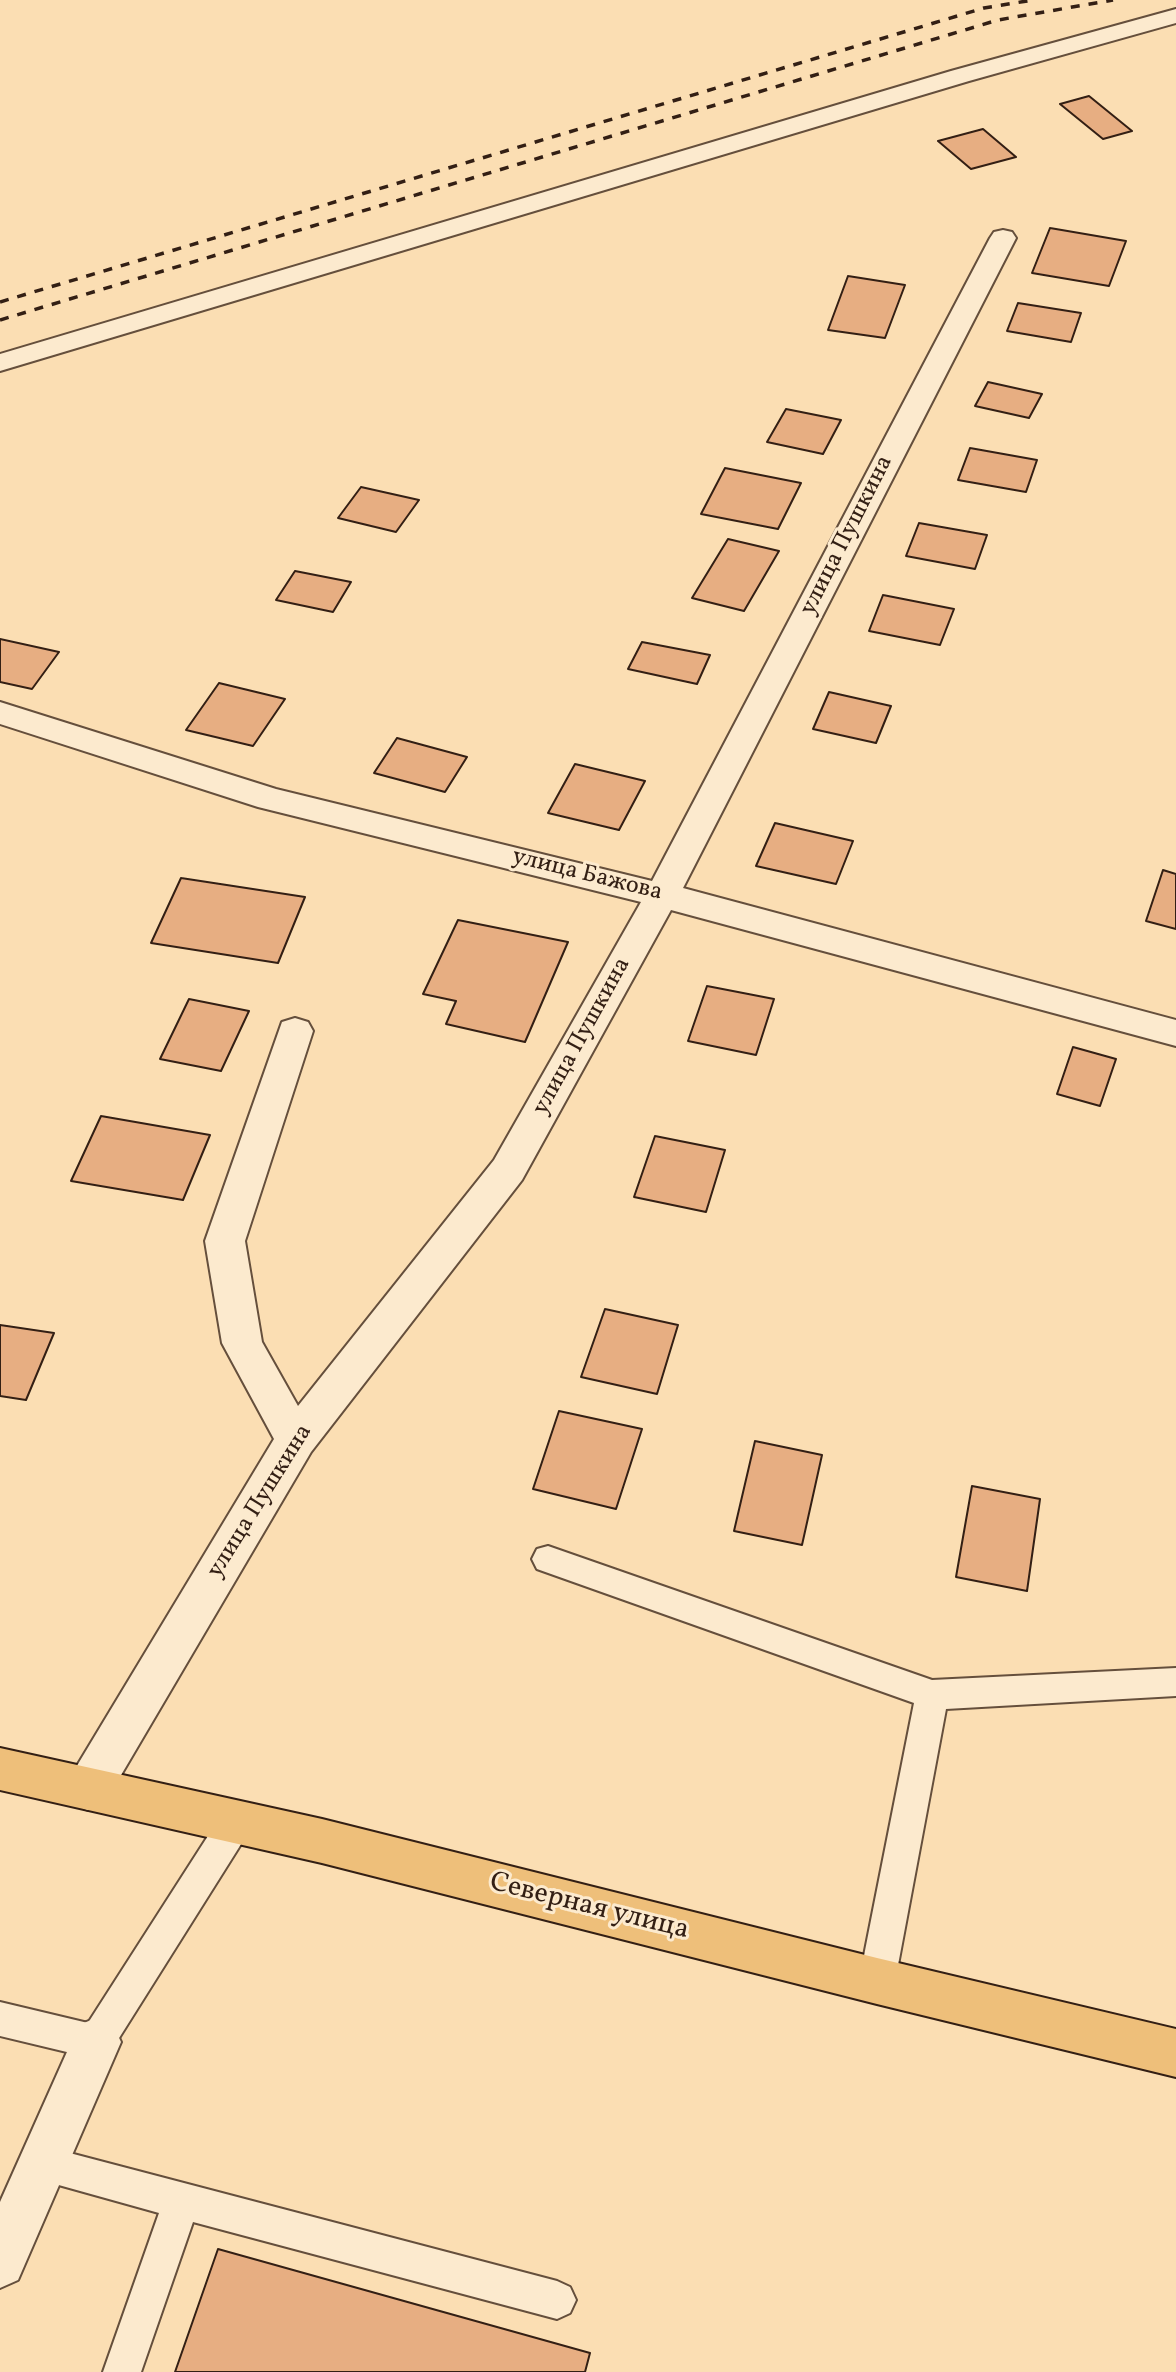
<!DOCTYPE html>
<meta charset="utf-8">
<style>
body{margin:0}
canvas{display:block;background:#fbdeb3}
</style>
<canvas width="1176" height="2372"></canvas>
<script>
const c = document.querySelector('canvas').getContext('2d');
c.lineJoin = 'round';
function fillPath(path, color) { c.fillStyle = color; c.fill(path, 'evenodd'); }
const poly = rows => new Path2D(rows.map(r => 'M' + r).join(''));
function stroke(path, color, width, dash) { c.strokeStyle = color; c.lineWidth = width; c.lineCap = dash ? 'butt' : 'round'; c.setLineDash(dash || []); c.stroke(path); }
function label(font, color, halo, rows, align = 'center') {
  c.font = font + ' Vollkorn,serif'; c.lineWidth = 6; c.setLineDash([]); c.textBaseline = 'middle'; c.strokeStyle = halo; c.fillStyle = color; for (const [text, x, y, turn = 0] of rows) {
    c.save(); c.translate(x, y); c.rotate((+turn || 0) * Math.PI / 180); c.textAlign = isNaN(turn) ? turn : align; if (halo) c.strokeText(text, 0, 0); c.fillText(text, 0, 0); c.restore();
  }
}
const building = poly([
 [1089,96,1132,131,1103,139,1060,104,1089,96],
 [983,129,1016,157,971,169,938,141,983,129],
 [1050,228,1126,241,1109,286,1032,273,1050,228],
 [848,276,905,285,885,338,828,330,848,276],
 [1018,303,1081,313,1071,342,1007,331,1018,303],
 [988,382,1042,394,1029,418,975,406,988,382],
 [786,409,841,420,823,454,767,442,786,409],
 [970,448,1037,460,1026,492,958,480,970,448],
 [725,468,801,483,778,529,701,514,725,468],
 [361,487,419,500,396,532,338,518,361,487],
 [919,523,987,535,975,569,906,556,919,523],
 [728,539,779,551,744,611,692,598,728,539],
 [295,571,351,582,333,612,276,600,295,571],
 [883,595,954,609,940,645,869,631,883,595],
 [0,639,59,652,32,689,0,682,0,639],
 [642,642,710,655,697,684,628,669,642,642],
 [219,683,285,699,253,746,186,730,219,683],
 [829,692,891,706,876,743,813,729,829,692],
 [397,738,467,757,445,792,374,773,397,738],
 [575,764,645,781,619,830,548,813,575,764],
 [775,823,853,841,836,884,756,866,775,823],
 [1163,870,1176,874,1176,929,1146,921,1163,870],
 [181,878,305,897,278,963,151,943,181,878],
 [458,920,568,942,525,1042,446,1024,456,1001,423,994,458,920],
 [707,986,774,999,756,1055,688,1041,707,986],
 [189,999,249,1011,221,1071,160,1059,189,999],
 [1073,1047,1116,1059,1100,1106,1057,1094,1073,1047],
 [101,1116,210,1135,183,1200,71,1181,101,1116],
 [655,1136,725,1150,706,1212,634,1197,655,1136],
 [605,1309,678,1325,657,1394,581,1377,605,1309],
 [0,1325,54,1333,26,1400,0,1396,0,1325],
 [559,1411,642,1429,616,1509,533,1489,559,1411],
 [755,1441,822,1455,802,1545,734,1531,755,1441],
 [972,1486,1040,1499,1027,1591,956,1577,972,1486],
 [218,2249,590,2353,585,2372,175,2372,218,2249]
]);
fillPath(building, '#e7ae82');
stroke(building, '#331f14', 2);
const lane = poly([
 [548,1546,932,1680,1176,1668,1176,1696,946,1709,895,1981,889,1993,877,1998,865,1993,859,1981,914,1703,537,1569,532,1559,537,1549,548,1546],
 [236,1806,248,1811,253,1822,248,1833,109,2054,96,2059,0,2036,0,2002,88,2023,224,1811,236,1806],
 [43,2146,557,2281,570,2287,576,2300,570,2313,557,2319,193,2222,141,2372,103,2372,159,2213,30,2177,25,2164,30,2151,43,2146]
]);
const street = poly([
 [1176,9,1176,23,969,81,0,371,0,354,951,71,1176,9],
 [1003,230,1012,232,1016,238,683,888,1176,1020,1176,1046,671,910,522,1180,311,1452,104,1804,88,1810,72,1804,65,1789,72,1774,274,1439,222,1343,205,1241,282,1022,295,1018,308,1022,313,1031,245,1241,262,1342,298,1406,494,1160,641,902,258,807,0,724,0,702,276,789,652,881,990,238,994,232,1003,230],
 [96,2018,113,2025,121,2042,18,2280,0,2288,0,2202,79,2025,96,2018]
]);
const primary = poly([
 [0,1748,322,1819,877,1958,1176,2029,1176,2077,877,2004,322,1863,0,1790,0,1748]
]);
stroke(lane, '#654f3c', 4);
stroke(street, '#654f3c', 4);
stroke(primary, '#331f14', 4);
fillPath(lane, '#fceace');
fillPath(street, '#fceace');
fillPath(primary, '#eebf7a');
stroke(poly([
 [0,302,984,8,1033,0],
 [0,320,998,20,1113,0]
]), '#331f14', 3.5, [9, 9]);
label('24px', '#331f14', '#fceace', [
 ["улица Пушкина",848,536,-63],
 ["улица Бажова",587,876,14],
 ["улица Пушкина",583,1037,-61],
 ["улица Пушкина",261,1502,-58]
]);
label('28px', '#331f14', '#fceace', [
 ["Северная улица",589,1908,14]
]);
</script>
